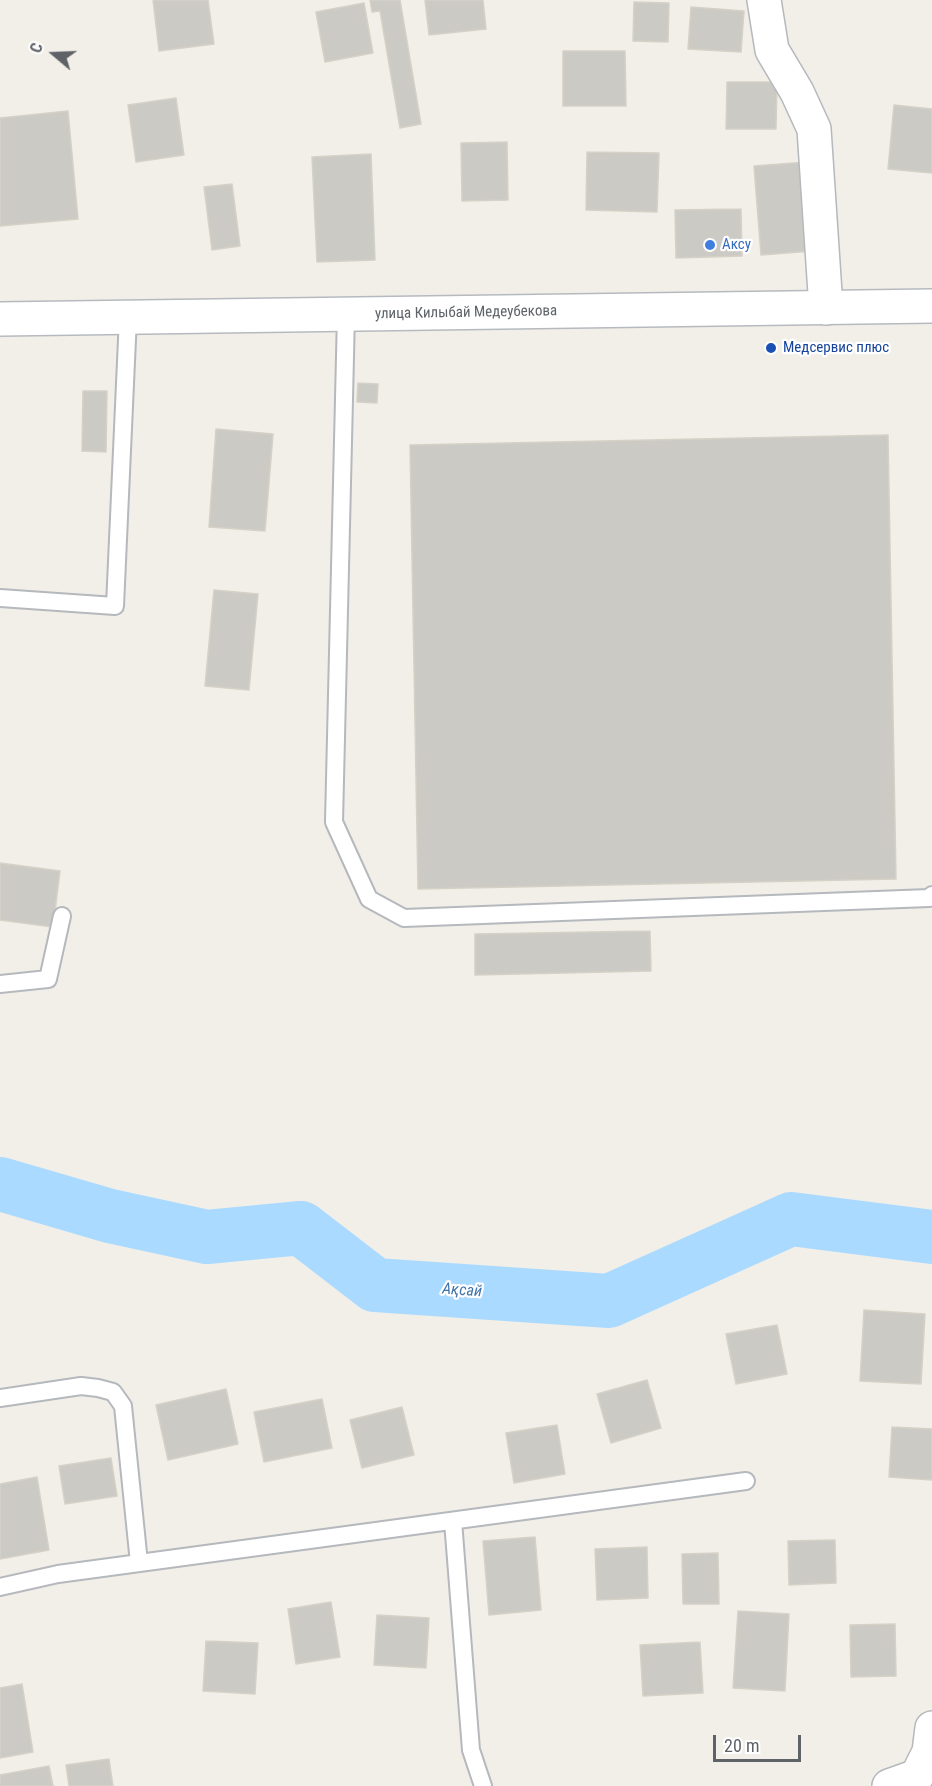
<!DOCTYPE html>
<meta charset="utf-8">
<style>
body{margin:0}
#map{position:relative;width:932px;height:1786px;overflow:hidden;background:#f1efe8;font-family:"Roboto Condensed",sans-serif}
canvas{display:block}
.north{position:absolute;left:24px;top:24px;width:60px;height:60px;-webkit-text-stroke:4px #fff;paint-order:stroke;rotate:289deg;font-size:16px;font-weight:700;line-height:24px;text-align:center;color:#5f6368}
.north::after{content:'';display:block;margin:auto;width:21px;height:27px;background:#5f6368;clip-path:polygon(50% 0,100% 100%,50% 72%,0 100%)}
.scale{position:absolute;left:713px;top:1735px;width:88px;height:27px;box-sizing:border-box;border:3px solid #5f6368;border-top:0;padding-left:8px;font-size:18px;line-height:21px;white-space:nowrap;color:#5f6368;-webkit-text-stroke:4px #fff;paint-order:stroke}
</style>
<div id="map">
<canvas width="932" height="1786"></canvas>
<div class="north">С</div>
<div class="scale">20 m</div>
</div>
<script>
const c = document.querySelector('canvas').getContext('2d');
c.lineJoin = 'round';
const poly = rows => new Path2D(rows.map(r => 'M' + r).join(''));
function stroke(path, color, width, dash) { c.strokeStyle = color; c.lineWidth = width; c.lineCap = dash ? 'butt' : 'round'; c.setLineDash(dash || []); c.stroke(path); }
function fillPath(path, color) { c.fillStyle = color; c.fill(path, 'evenodd'); }
function label(font, color, halo, rows, align = 'center') {
  c.font = font + ' "Roboto Condensed",sans-serif'; c.lineWidth = 4.5; c.setLineDash([]); c.textBaseline = 'middle'; c.strokeStyle = halo; c.fillStyle = color; for (const [text, x, y, turn = 0] of rows) {
    c.save(); c.translate(x, y); c.rotate((+turn || 0) * Math.PI / 180); c.textAlign = isNaN(turn) ? turn : align; if (halo) c.strokeText(text, 0, 0); c.fillText(text, 0, 0); c.restore();
  }
}
stroke(poly([
 [0,1184,110,1216,207,1237,301,1228,375,1285,609,1301,791,1219,932,1237]
]), '#aadaff', 54);
const building = poly([
 [153,0,208,0,214,44,159,51,153,0],
 [370,0,400,0,421,124,400,128,380,11,372,12,370,0],
 [425,0,483,0,486,29,429,35,425,0],
 [634,2,669,3,668,42,633,41,634,2],
 [364,3,373,53,325,62,316,12,364,3],
 [691,7,744,11,741,52,688,49,691,7],
 [563,51,625,51,626,106,563,106,563,51],
 [727,82,777,82,776,129,726,129,727,82],
 [176,98,184,155,136,162,128,105,176,98],
 [894,105,932,109,932,173,888,169,894,105],
 [68,111,78,219,0,226,0,118,68,111],
 [507,142,508,200,462,201,461,143,507,142],
 [587,152,659,153,657,212,586,210,587,152],
 [371,154,375,260,317,262,312,157,371,154],
 [807,162,813,251,761,255,754,166,807,162],
 [232,184,240,246,212,250,204,187,232,184],
 [741,209,742,256,676,258,675,210,741,209],
 [358,383,378,384,377,403,357,402,358,383],
 [83,391,107,391,106,452,82,451,83,391],
 [216,429,273,434,265,531,209,527,216,429],
 [888,435,896,879,418,889,410,445,888,435],
 [214,590,258,594,249,690,205,686,214,590],
 [0,863,60,871,53,927,0,920,0,863],
 [650,931,651,971,475,975,475,934,650,931],
 [864,1310,925,1314,921,1384,860,1381,864,1310],
 [777,1325,787,1374,736,1384,726,1334,777,1325],
 [647,1380,661,1428,611,1443,597,1394,647,1380],
 [226,1389,238,1444,168,1460,156,1405,226,1389],
 [322,1399,332,1448,264,1462,254,1412,322,1399],
 [402,1407,414,1455,362,1468,350,1420,402,1407],
 [557,1425,565,1474,514,1483,506,1433,557,1425],
 [892,1427,932,1429,932,1480,889,1477,892,1427],
 [111,1458,117,1496,65,1504,59,1466,111,1458],
 [37,1477,49,1550,0,1559,0,1484,37,1477],
 [535,1537,541,1610,489,1615,483,1541,535,1537],
 [835,1540,836,1583,789,1585,788,1541,835,1540],
 [647,1547,648,1598,597,1600,595,1549,647,1547],
 [718,1553,719,1604,683,1604,682,1554,718,1553],
 [331,1602,340,1657,296,1664,288,1609,331,1602],
 [738,1611,789,1614,785,1691,733,1688,738,1611],
 [377,1615,429,1618,426,1668,374,1665,377,1615],
 [895,1624,896,1676,851,1677,850,1625,895,1624],
 [206,1641,258,1643,255,1694,203,1691,206,1641],
 [700,1642,703,1693,643,1696,640,1645,700,1642],
 [22,1684,33,1752,0,1758,0,1688,22,1684],
 [109,1759,113,1786,69,1786,66,1765,109,1759],
 [49,1766,53,1786,0,1786,0,1775,49,1766]
]);
fillPath(building, '#cccac5');
stroke(building, '#d6d1c6', 1.5);
const lane = poly([
 [346,314,334,822,369,899,404,918,929,898,932,895],
 [0,598,115,606,128,317],
 [0,984,48,979,62,916],
 [0,1398,81,1386,98,1388,113,1392,123,1406,139,1563],
 [453,1521,471,1750,483,1786],
 [0,1587,58,1574,746,1481]
]);
const street = poly([
 [764,0,772,50,797,92,814,129,826,308],
 [889,1786,917,1776,929,1752,932,1728]
]);
const secondary = poly([
 [0,319,932,306]
]);
stroke(lane, '#b5b8bc', 20);
stroke(street, '#b5b8bc', 36);
stroke(secondary, '#b6babf', 36);
stroke(lane, '#fff', 16);
stroke(street, '#fff', 33);
stroke(secondary, '#fff', 33);
for (const [x, y, r, color] of [
 [710,245,6,"#3f7fe0"],
 [771,348,6,"#1a4fb4"]
]) { const dot = new Path2D(); dot.arc(x, y, r, 0, 2 * Math.PI); c.fillStyle = color; c.fill(dot); stroke(dot, '#fff', 2); }
label('15px', '#366cbe', '#fff', [
 ["Аксу",722,245]
], 'left');
label('15px', '#5f6368', '#fff', [
 ["улица Килыбай Медеубекова",466,313,-1]
]);
label('15px', '#164399', '#fff', [
 ["Медсервис плюс",783,348]
], 'left');
label('italic 16px', '#4174aa', '#fff', [
 ["Ақсай",462,1291,4]
]);
</script>
